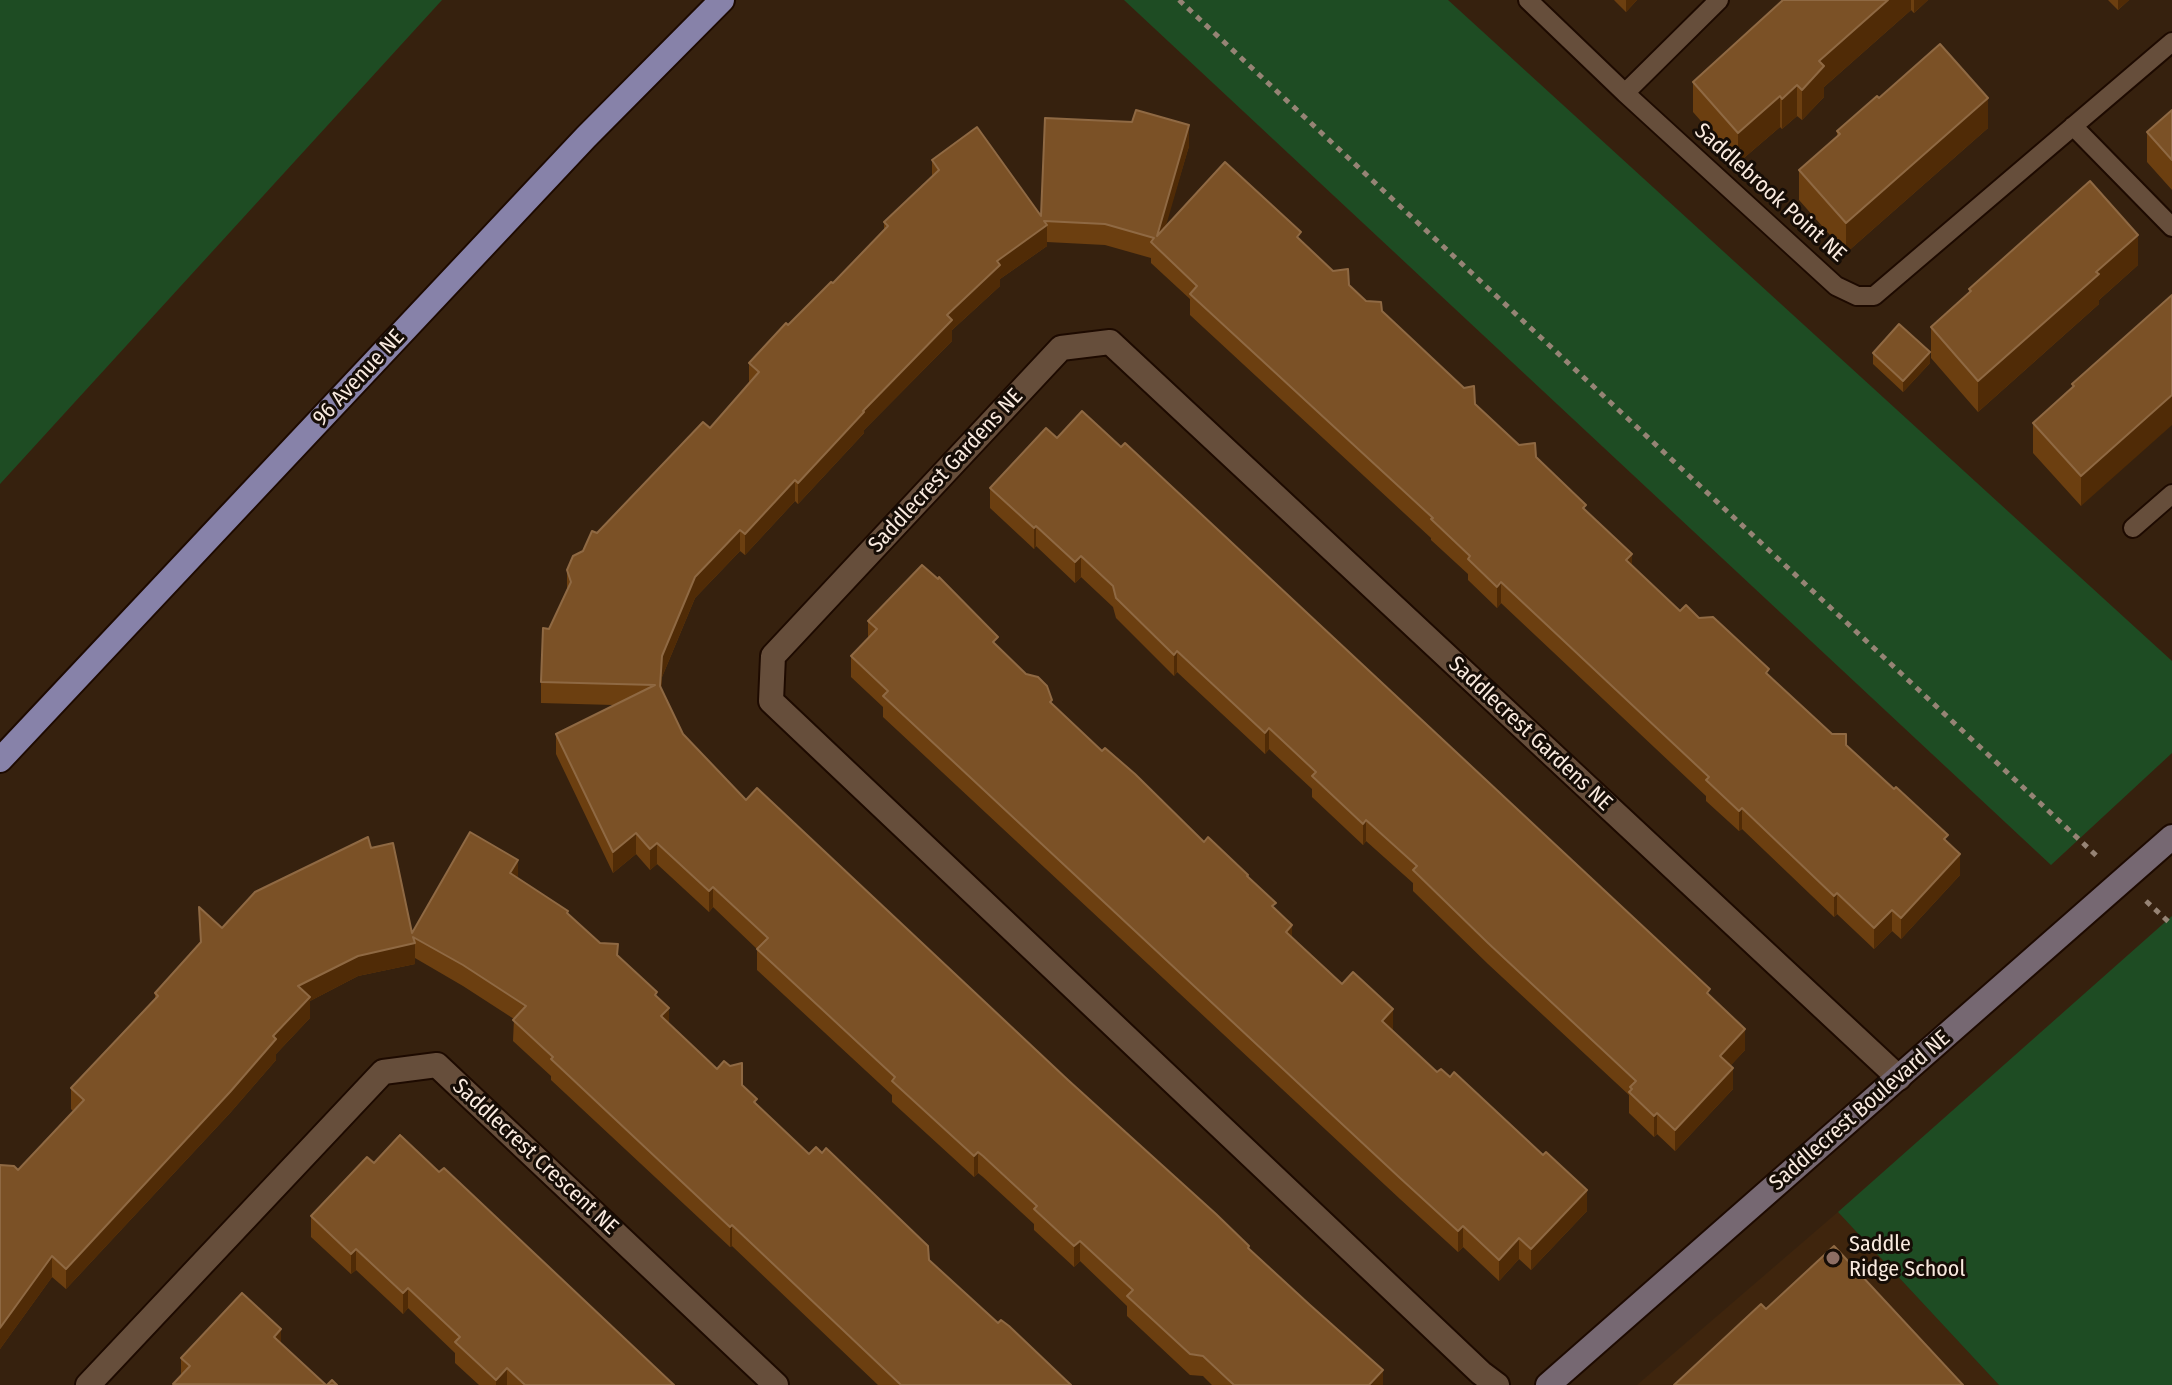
<!DOCTYPE html>
<style>
body{margin:0}
canvas{display:block;background:#36210e}
</style>
<canvas width="2172" height="1385"></canvas>
<script>
const ctx = document.querySelector('canvas').getContext('2d');
ctx.lineJoin = 'round';
function fill(path, color) {
  ctx.fillStyle = color;
  ctx.fill(path, 'evenodd');
}
function shape(rows) {
  const path = new Path2D();
  for (const r of rows) {
    path.moveTo(r[0], r[1]);
    for (let i = 2; i < r.length; i += 2) path.lineTo(r[i], r[i + 1]);
  }
  return path;
}
function stroke(path, color, width, dash) {
  ctx.strokeStyle = color;
  ctx.lineWidth = width;
  ctx.lineCap = dash ? 'butt' : 'round';
  ctx.setLineDash(dash || []);
  ctx.stroke(path);
}
function label(font, color, halo, rows, align = 'center') {
  ctx.font = font + ' "Fira Sans Condensed",sans-serif';
  ctx.lineWidth = 6;
  ctx.setLineDash([]);
  ctx.textBaseline = 'middle';
  ctx.strokeStyle = halo;
  ctx.fillStyle = color;
  for (const [text, x, y, turn = 0] of rows) {
    ctx.save();
    ctx.translate(x, y);
    ctx.rotate((+turn || 0) * Math.PI / 180);
    ctx.textAlign = isNaN(turn) ? turn : align;
    if (halo) ctx.strokeText(text, 0, 0);
    ctx.fillText(text, 0, 0);
    ctx.restore();
  }
}
fill(shape([
 [1838,1212,1999,1385,1637,1385]
]), '#3f250d');
fill(shape([
 [0,0,442,0,0,484],
 [1124,0,1448,0,2172,661,2172,753,2051,865],
 [2172,916,2172,1385,1999,1385,1838,1212]
]), '#1e4c23');
const lane = shape([
 [1528,0,1625,93,1836,286,1857,296,1874,296,2172,42],
 [1625,93,1719,0],
 [2073,126,2172,227],
 [2133,528,2172,494]
]);
const street = shape([
 [88,1385,383,1072,437,1065,776,1385],
 [1497,1385,1481,1373,771,701,773,656,1061,348,1110,342,1899,1078]
]);
const secondary = shape([
 [1548,1385,2172,837]
]);
const primary = shape([
 [0,760,586,137,722,0]
]);
stroke(lane, '#1d0a00', 22);
stroke(street, '#1d0a00', 28);
stroke(secondary, '#1d0a00', 28);
stroke(primary, '#1d0a00', 28);
stroke(shape([
 [1179,0,2100,859],
 [2146,901,2172,925]
]), '#968475', 5, [6, 6]);
stroke(lane, '#664e3b', 18);
stroke(street, '#664e3b', 24);
stroke(secondary, '#766872', 24);
stroke(primary, '#8782a9', 24);
fill(shape([
 [1614,0,1637,0,1626,12],
 [1783,0,1928,0,1914,13,1911,10,1824,87,1824,97,1802,120,1797,116,1782,129,1780,127,1738,163,1693,112,1693,82],
 [2108,0,2129,0,2118,10],
 [1879,98,1988,128,1846,253,1799,200,1799,170,1837,136,1837,131],
 [2172,110,2172,190,2147,162,2147,132],
 [1189,146,1165,226,1301,241,1366,301,1382,311,1475,404,1519,445,1536,457,1586,511,1632,565,1680,611,1699,618,1769,676,1832,734,1846,745,1948,842,1960,875,1901,939,1892,931,1874,949,1837,914,1834,917,1742,829,1739,831,1706,801,1706,796,1501,603,1497,608,1468,580,1468,574,1431,540,1431,538,1190,315,1190,299,1151,263,1151,258,1105,245,1047,242,1047,246,1000,279,1000,286,952,330,952,341,864,430,864,433,798,504,795,501,745,555,740,551,695,598,662,677,661,688,683,734,746,800,1249,1249,1383,1385,1212,1385,1203,1376,1190,1375,1127,1316,1127,1306,1080,1261,1074,1267,1034,1230,1034,1224,983,1177,978,1173,974,1177,892,1102,892,1095,757,970,757,949,713,907,709,912,657,864,650,870,636,854,613,873,556,754,556,734,614,705,541,703,541,682,549,629,567,589,567,570,597,533,710,428,749,383,749,363,833,283,884,230,884,222,932,178,932,160,1041,216],
 [2138,265,2099,300,2099,304,1978,412,1931,358,1931,327,1969,293,1969,289],
 [2172,295,2081,506,2033,453,2033,423,2072,388,2072,384],
 [1873,353,1930,363,1903,392,1873,364],
 [1057,438,1710,996,1745,1050,1730,1066,1733,1089,1675,1151,1657,1134,1654,1137,1629,1113,1629,1095,1488,964,1413,891,1413,883,1366,841,1363,845,1312,797,1312,789,1269,749,1265,754,1177,672,1174,676,1116,618,1113,607,1081,577,1075,583,1036,546,1034,549,990,508,990,488],
 [868,621,998,647,1052,704,1102,751,1204,842,1248,878,1276,910,1292,937,1587,1211,1531,1270,1519,1259,1499,1281,1463,1247,1458,1252,1400,1199,883,717,883,707,851,677,851,656,868,638],
 [371,848,412,933,518,878,568,914,600,943,618,955,657,997,669,1024,717,1069,742,1085,757,1104,809,1154,929,1260,998,1323,1071,1385,878,1385,732,1246,730,1247,551,1080,551,1076,513,1041,514,1019,463,986,415,958,415,964,358,976,310,1001,310,1018,276,1054,276,1060,230,1113,66,1289,52,1277,0,1349,0,1165,18,1170,73,1111,71,1109,71,1088,155,999,155,993,200,944,199,907,222,928],
 [374,1163,439,1172,674,1385,479,1385,455,1363,455,1353,408,1308,403,1314,356,1270,351,1274,311,1237,311,1216],
 [281,1329,181,1375,181,1358]
]), '#6c3f10');
fill(shape([
 [1626,0,1637,0,1626,12],
 [1888,0,1911,0,1911,10,1824,87,1824,97,1802,120,1802,90,1819,61],
 [1914,0,1928,0,1914,13],
 [2118,0,2129,0,2118,10],
 [1797,85,1797,116,1782,129,1782,99],
 [1780,96,1780,127,1738,163,1738,133],
 [1988,98,1988,128,1846,253,1846,223],
 [1189,125,1189,146,1159,250,1157,236],
 [1047,225,1047,246,1000,279,1000,286,952,330,952,341,864,430,864,433,798,504,798,483,947,315,997,261],
 [2138,235,2138,265,2099,300,2099,304,1978,412,1978,381,2096,272],
 [1930,352,1930,363,1903,392,1903,381],
 [2172,395,2172,425,2081,506,2081,476],
 [795,480,795,501,745,555,745,534],
 [1036,526,1036,546,1034,549,1034,528],
 [740,530,740,551,695,598,662,677,660,706,662,656,695,577],
 [1632,554,1632,575,1626,560],
 [1081,556,1081,577,1075,583,1075,562],
 [1501,582,1501,603,1497,608,1497,587],
 [1177,651,1177,672,1174,676,1174,655],
 [1269,728,1269,749,1265,754,1265,733],
 [1742,808,1742,829,1739,831,1739,811],
 [1366,820,1366,841,1363,845,1363,824],
 [636,833,636,854,613,873,613,852],
 [657,843,657,864,650,870,650,849],
 [1960,854,1960,875,1901,939,1901,918],
 [518,860,518,881,510,873],
 [713,887,713,907,709,912,709,891],
 [1837,893,1837,914,1834,917,1834,896],
 [1892,910,1892,931,1874,949,1874,928],
 [1292,925,1292,946,1286,932],
 [415,943,415,964,358,976,310,1001,310,1018,276,1054,276,1060,230,1113,66,1289,66,1269,273,1036,298,986,358,956],
 [669,1008,669,1029,661,1016],
 [1393,1009,1393,1030,1382,1042,1382,1021],
 [1745,1029,1745,1050,1720,1077,1720,1056],
 [1733,1068,1733,1089,1675,1151,1675,1130],
 [1657,1113,1657,1134,1654,1137,1654,1116],
 [978,1152,978,1173,974,1177,974,1156],
 [1587,1190,1587,1211,1531,1270,1531,1249],
 [732,1225,732,1246,730,1247,730,1227],
 [1463,1226,1463,1247,1458,1252,1458,1231],
 [1519,1238,1519,1259,1499,1281,1499,1260],
 [1080,1241,1080,1261,1074,1267,1074,1246],
 [356,1249,356,1270,351,1274,351,1254],
 [52,1256,52,1277,0,1349,0,1328],
 [408,1288,408,1308,403,1314,403,1293],
 [281,1329,281,1350,274,1337],
 [507,1368,507,1385,496,1385,496,1380],
 [1383,1370,1383,1385,1369,1385]
]), '#502b06');
const building = shape([
 [1783,0,1888,0,1819,61,1824,66,1802,90,1797,85,1782,99,1780,96,1738,133,1693,82,1783,0],
 [1940,44,1988,98,1846,223,1799,170,1840,134,1837,131,1877,96,1879,98,1940,44],
 [1136,110,1189,125,1157,236,1225,162,1301,232,1297,237,1333,271,1348,269,1349,285,1366,301,1381,302,1382,311,1464,388,1474,386,1475,404,1519,445,1535,443,1536,457,1586,505,1583,508,1632,554,1626,560,1680,611,1686,605,1699,618,1713,617,1769,669,1766,673,1832,734,1846,734,1846,745,1894,789,1896,787,1948,835,1944,839,1960,854,1901,918,1892,910,1874,928,1837,893,1834,896,1742,808,1739,811,1706,780,1709,777,1501,582,1497,587,1468,559,1470,556,1431,519,1433,518,1190,294,1197,286,1151,242,1154,238,1105,224,1044,221,1047,225,997,261,1000,265,947,315,952,320,863,411,864,412,798,483,795,480,745,534,740,530,695,577,662,656,660,686,683,734,746,800,757,788,1068,1080,1216,1214,1249,1246,1248,1248,1310,1305,1383,1370,1369,1385,1234,1385,1203,1356,1190,1354,1127,1296,1133,1290,1080,1241,1074,1246,1034,1209,1037,1206,983,1156,978,1152,974,1156,892,1081,895,1077,757,949,768,938,713,887,709,891,657,843,650,849,636,833,613,852,556,734,655,685,541,682,543,628,549,629,571,582,567,570,573,556,583,551,592,531,597,533,703,422,710,428,759,372,749,363,786,323,788,325,831,282,833,283,888,226,884,222,939,170,932,160,977,127,1041,216,1045,118,1132,122,1136,110],
 [2172,110,2172,160,2147,132,2172,110],
 [2090,181,2138,235,2096,272,2099,274,1978,381,1931,327,1971,291,1969,289,2090,181],
 [2172,295,2172,395,2081,476,2033,423,2074,386,2072,384,2172,295],
 [1899,324,1930,352,1903,381,1873,353,1899,324],
 [1082,411,1121,447,1125,443,1710,989,1707,993,1745,1029,1720,1056,1733,1068,1675,1130,1657,1113,1654,1116,1629,1092,1632,1089,1630,1087,1636,1081,1488,943,1413,870,1417,866,1366,820,1363,824,1312,776,1316,772,1269,728,1265,733,1177,651,1174,655,1116,598,1113,586,1081,556,1075,562,1036,526,1034,528,990,488,1046,428,1057,438,1082,411],
 [922,565,938,579,939,577,998,637,993,642,1026,674,1038,677,1047,686,1052,700,1050,702,1102,751,1105,748,1135,774,1204,842,1208,837,1248,875,1247,876,1276,903,1272,906,1292,925,1286,932,1342,984,1353,972,1393,1009,1382,1021,1437,1072,1441,1069,1450,1077,1454,1072,1543,1155,1546,1152,1587,1190,1531,1249,1519,1238,1499,1260,1463,1226,1458,1231,1400,1178,883,696,888,691,851,656,877,629,868,621,922,565],
 [470,832,518,860,510,873,568,911,567,913,600,943,618,944,617,955,657,992,655,995,669,1008,661,1016,717,1069,724,1061,730,1066,742,1063,742,1085,757,1099,754,1102,809,1154,816,1147,822,1153,826,1148,928,1246,929,1260,998,1323,1001,1320,1009,1326,1071,1385,901,1385,732,1225,730,1227,551,1059,553,1057,513,1020,526,1006,463,965,413,937,415,943,358,956,298,986,310,997,273,1036,276,1039,230,1092,66,1269,52,1256,0,1328,0,1165,14,1166,18,1170,84,1100,71,1088,158,996,155,993,201,942,199,907,222,928,255,892,368,837,371,848,393,843,412,933,470,832],
 [400,1135,439,1172,444,1168,674,1385,525,1385,507,1368,496,1380,455,1342,460,1337,408,1288,403,1293,356,1249,351,1254,311,1216,367,1157,374,1163,400,1135],
 [1834,1246,1963,1385,1674,1385,1761,1304,1766,1309,1834,1246],
 [242,1293,281,1329,274,1337,326,1385,173,1384,190,1366,181,1358,242,1293],
 [332,1380,337,1385,327,1385,332,1380]
]);
fill(building, '#7b5126');
stroke(building, '#8f6943', 2);
for (const [x, y, r, color] of [
 [1833,1258,8,"#8d6e63"]
]) {
  const dot = new Path2D();
  dot.arc(x, y, r, 0, 2 * Math.PI);
  ctx.fillStyle = color;
  ctx.fill(dot);
  stroke(dot, '#160d06', 3);
}
label('22px', '#f9eadf', '#160d06', [
 ["Saddlebrook Point NE",1770,193,42],
 ["96 Avenue NE",359,378,-47],
 ["Saddlecrest Gardens NE",946,471,-47],
 ["Saddlecrest Gardens NE",1530,734,43],
 ["Saddlecrest Boulevard NE",1860,1111,-41],
 ["Saddlecrest Crescent NE",535,1157,43]
]);
label('22px', '#f9eadf', '#160d06', [
 ["Saddle",1849,1245],
 ["Ridge School",1849,1270]
], 'left');
</script>
